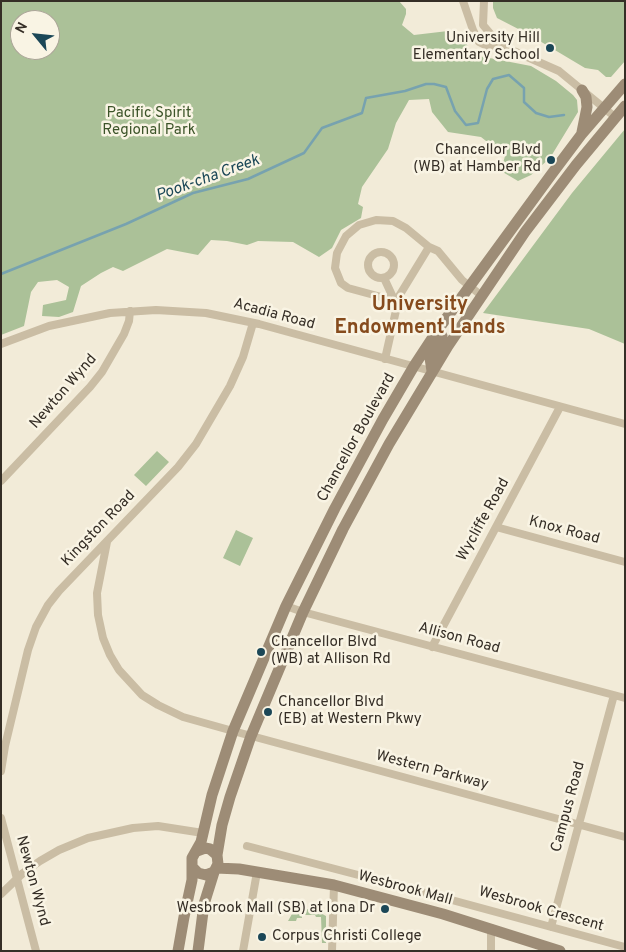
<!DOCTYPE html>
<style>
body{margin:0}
#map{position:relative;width:626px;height:952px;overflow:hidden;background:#f2ebd8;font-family:Overpass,sans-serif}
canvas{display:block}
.frame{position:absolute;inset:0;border:2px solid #352e26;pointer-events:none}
.north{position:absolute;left:10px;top:10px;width:50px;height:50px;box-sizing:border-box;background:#f9f4e4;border:1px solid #aba598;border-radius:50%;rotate:298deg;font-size:14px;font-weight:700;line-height:20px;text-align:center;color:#352e26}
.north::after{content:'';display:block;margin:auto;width:18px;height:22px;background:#1b4757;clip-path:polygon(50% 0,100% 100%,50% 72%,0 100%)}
</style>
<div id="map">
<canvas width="626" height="952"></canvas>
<div class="frame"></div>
<div class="north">N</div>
</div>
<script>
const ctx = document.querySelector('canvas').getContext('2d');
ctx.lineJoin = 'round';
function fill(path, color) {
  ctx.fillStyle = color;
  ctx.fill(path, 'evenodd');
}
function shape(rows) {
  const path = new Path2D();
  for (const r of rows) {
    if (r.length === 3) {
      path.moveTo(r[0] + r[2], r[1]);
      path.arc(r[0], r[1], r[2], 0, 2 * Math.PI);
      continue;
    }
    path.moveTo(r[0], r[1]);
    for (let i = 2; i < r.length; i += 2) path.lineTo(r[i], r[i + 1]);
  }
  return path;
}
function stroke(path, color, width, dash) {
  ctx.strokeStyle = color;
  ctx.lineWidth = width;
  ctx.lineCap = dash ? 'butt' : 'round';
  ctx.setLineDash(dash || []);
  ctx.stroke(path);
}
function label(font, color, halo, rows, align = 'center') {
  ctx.font = font + ' Overpass,sans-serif';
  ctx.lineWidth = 5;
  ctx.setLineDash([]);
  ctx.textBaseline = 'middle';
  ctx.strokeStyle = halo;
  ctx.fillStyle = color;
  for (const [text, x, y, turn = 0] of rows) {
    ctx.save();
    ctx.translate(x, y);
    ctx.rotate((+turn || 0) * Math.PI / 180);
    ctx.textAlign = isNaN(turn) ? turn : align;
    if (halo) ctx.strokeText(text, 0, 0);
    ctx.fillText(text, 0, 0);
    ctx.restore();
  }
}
fill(shape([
 [1,1,399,1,406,9,406,14,402,25,414,35,448,31,446,35,455,34,464,37,469,50,479,56,531,66,556,81,573,95,577,100,578,112,550,158,531,175,518,181,501,171,505,156,481,137,448,132,432,112,429,99,409,100,396,123,388,149,362,187,358,204,363,207,361,218,341,230,332,248,319,257,293,242,258,241,247,245,227,241,211,240,198,255,167,249,123,271,113,267,101,273,81,286,73,312,59,317,42,316,43,305,66,300,69,287,57,280,38,282,31,292,24,326,1,335],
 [20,20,50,20,50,50,20,50],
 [493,1,625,1,625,61,611,77,606,77,598,70,585,68,528,34,497,18,493,8],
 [625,129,625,344,589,329,483,313,572,193],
 [157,451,169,462,146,486,134,475],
 [236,530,253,538,240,566,223,558],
 [305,909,313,909,326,916,326,943,322,943,321,917,316,917,315,915,302,915,302,918,297,918,296,921,288,921,292,914]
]), '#abc198');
stroke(shape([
 [1,274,126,224,193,193,248,179,304,153,322,128,362,113,366,98,405,91,426,84,434,84,446,87,455,111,466,125,478,123,487,89,493,79,509,75,524,88,524,102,536,113,549,117,564,115]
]), '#77a2af', 2.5);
stroke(shape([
 [463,1,473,30,479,42,487,46,500,45],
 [484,1,483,25,500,45,559,71,615,117],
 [381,265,13],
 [384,278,397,306,385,359],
 [396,301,348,288,341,283,335,268,337,253,346,236,359,225,376,220,393,221,406,228,429,247,438,251,462,280,482,296],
 [396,301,429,247],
 [1,344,49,326,110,313,156,310,206,313,259,324,625,424],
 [1,481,90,387,102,372,124,334,129,321,130,311],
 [496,527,625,562],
 [107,542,97,593,98,615,103,638,110,655,119,670,142,695,158,705,183,717,233,731,625,837],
 [286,606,303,612,625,698],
 [432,647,560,407],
 [1,771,5,746,28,650,36,627,48,605,59,591,178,467,196,444,230,386,243,357,253,323],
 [1,818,36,951],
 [247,846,389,883,625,947],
 [1,894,23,873,40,861,59,850,88,838,133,828,158,826,203,833],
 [551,927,614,695],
 [491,928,491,951],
 [243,951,257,872],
 [332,951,334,885]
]), '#cabda4', 8);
stroke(shape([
 [582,132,587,107,586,97,582,90],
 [432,371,430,358,442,336],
 [217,855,222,825,230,797,251,736,303,612,343,529,389,444,448,346,525,232,576,165,625,106],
 [192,867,198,873,206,875,214,872,218,864,217,855,210,849,205,848,197,851],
 [216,868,239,869,334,885,443,914,560,951],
 [178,951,184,917,192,880,192,858,201,842,212,795,233,731,286,606,335,508,383,419,414,366,437,331,551,175,581,135,625,84],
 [198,951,204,904,214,872]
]), '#9d8c76', 11);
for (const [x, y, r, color] of [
 [550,48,5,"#1b4757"],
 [551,160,5,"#1b4757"],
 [261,652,5,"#1b4757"],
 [268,712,5,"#1b4757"],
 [385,909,5,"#1b4757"],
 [262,937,5,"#1b4757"]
]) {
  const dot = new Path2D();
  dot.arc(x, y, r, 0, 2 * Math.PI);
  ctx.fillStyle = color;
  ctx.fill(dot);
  stroke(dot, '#f9f4e4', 2);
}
label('15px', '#352e26', '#f9f4e4', [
 ["University Hill",540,39],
 ["Elementary School",540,56],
 ["Chancellor Blvd",541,151],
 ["(WB) at Hamber Rd",541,168],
 ["Chancellor Blvd",271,643,"left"],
 ["(WB) at Allison Rd",271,660,"left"],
 ["Chancellor Blvd",278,703,"left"],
 ["(EB) at Western Pkwy",278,720,"left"],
 ["Wesbrook Mall (SB) at Iona Dr",375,909],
 ["Corpus Christi College",272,937,"left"]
], 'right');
label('15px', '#3c5429', '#f9f4e4', [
 ["Pacific Spirit",149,114],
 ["Regional Park",149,131]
]);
label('15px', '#352e26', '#f9f4e4', [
 ["Acadia Road",274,315,15],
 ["Newton Wynd",64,392,-49],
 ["Chancellor Boulevard",357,438,-61],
 ["Wycliffe Road",484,520,-61],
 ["Kingston Road",99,529,-46],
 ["Knox Road",564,531,15],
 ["Allison Road",459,639,15],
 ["Western Parkway",432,771,15],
 ["Campus Road",569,807,-75],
 ["Newton Wynd",32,881,75],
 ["Wesbrook Mall",405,889,15],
 ["Wesbrook Crescent",541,910,16]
]);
label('italic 16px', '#1b4757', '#f9f4e4', [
 ["Pook-cha Creek",208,179,-20]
]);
label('bold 20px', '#864b1d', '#f9f4e4', [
 ["University",420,306],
 ["Endowment Lands",420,329]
]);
</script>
